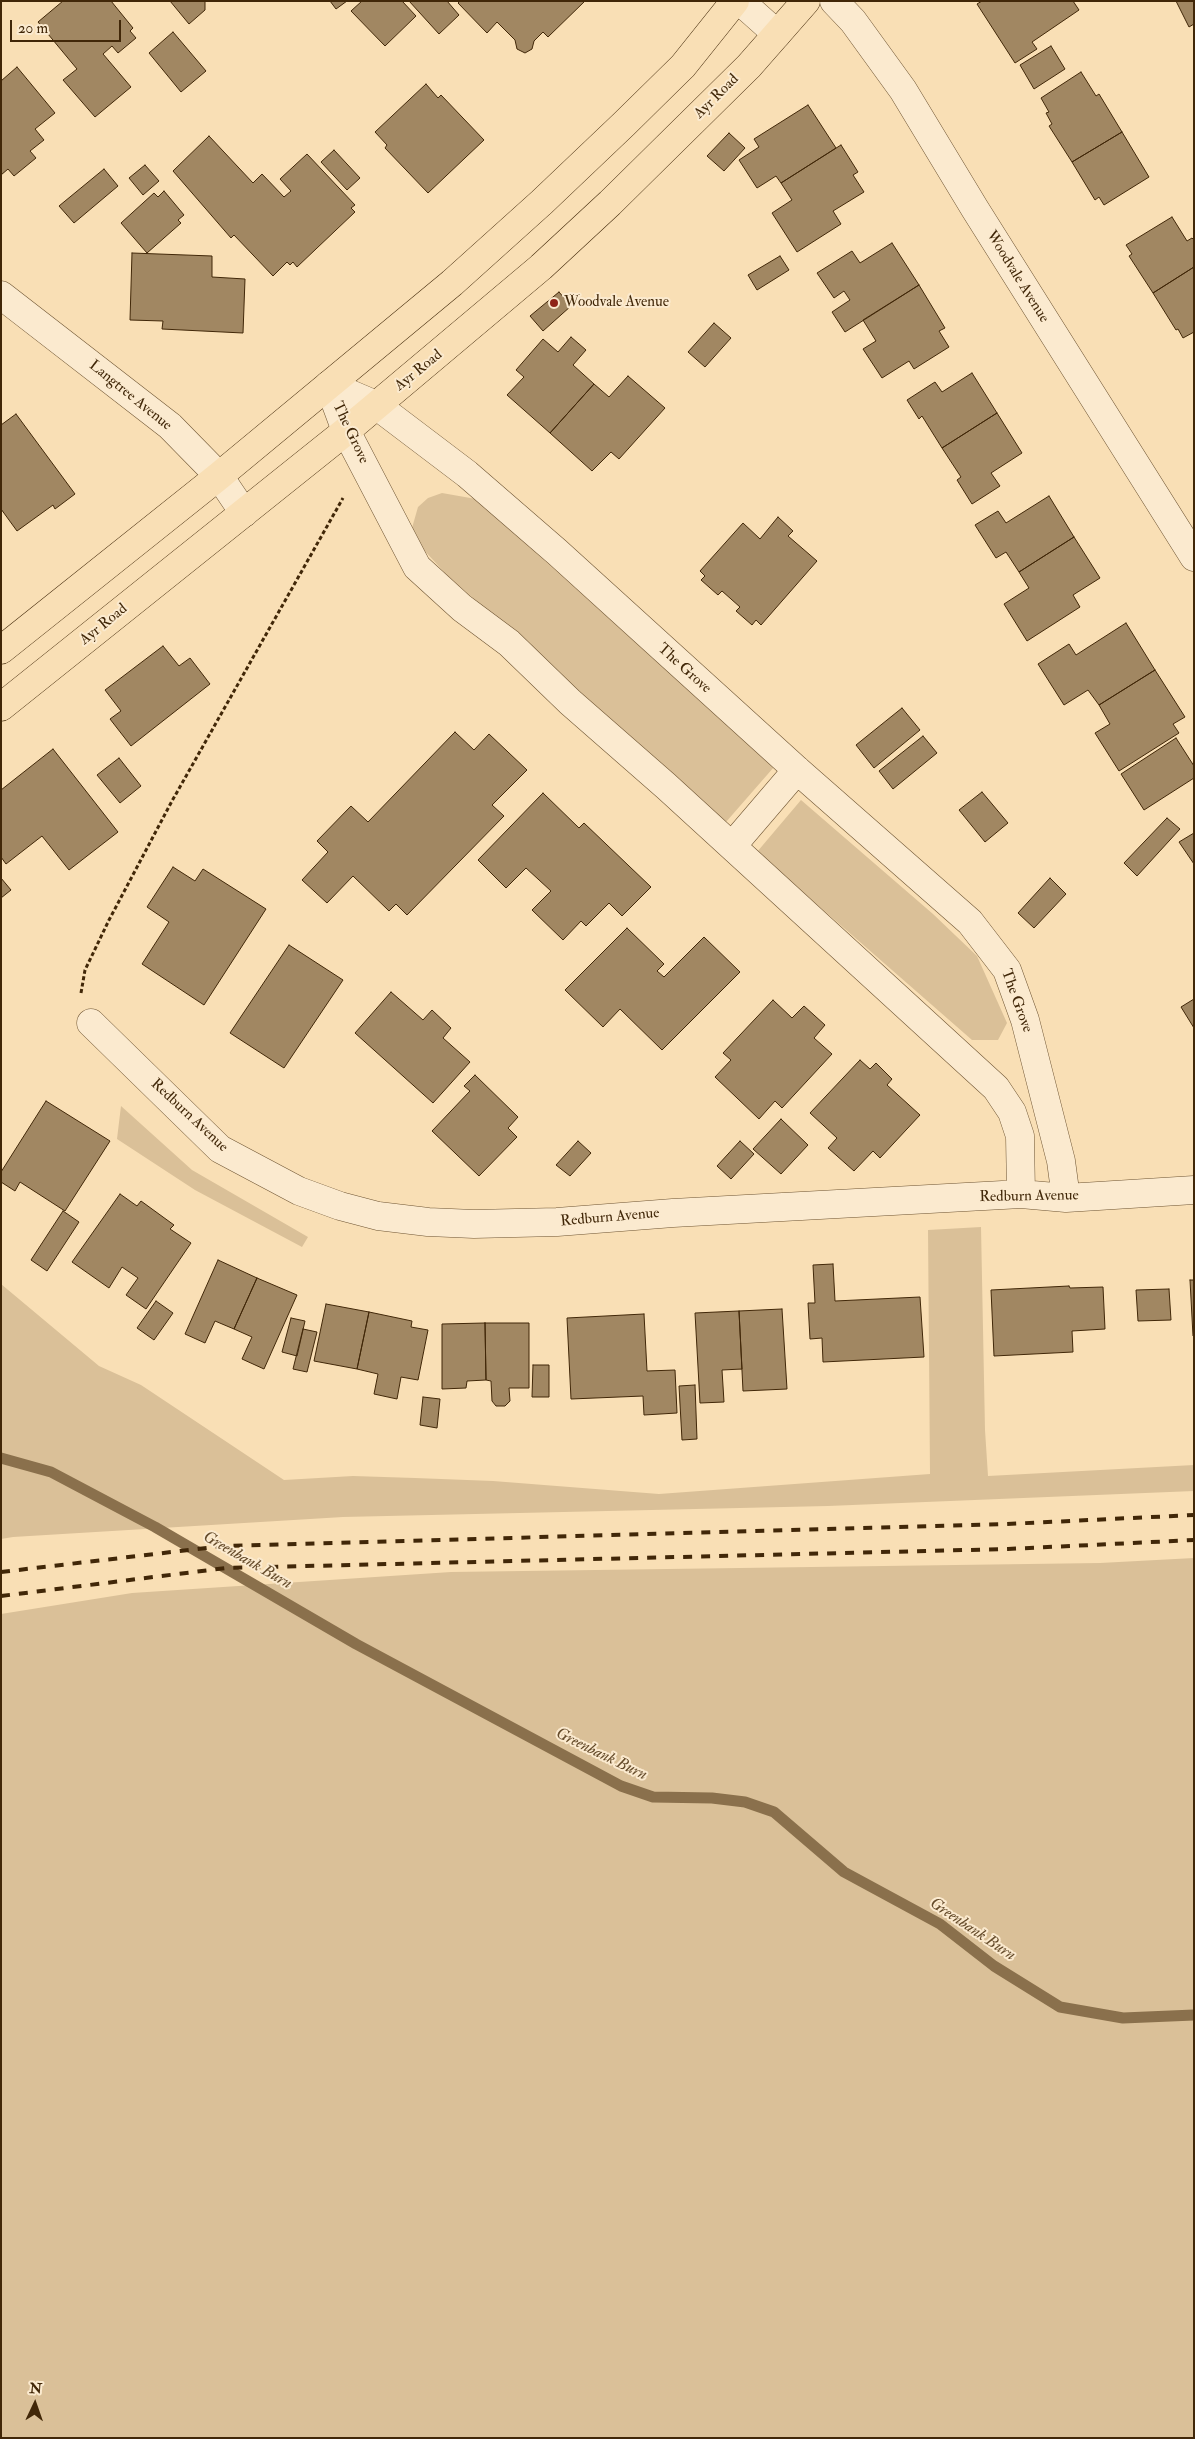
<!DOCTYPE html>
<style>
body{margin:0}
#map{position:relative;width:1195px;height:2439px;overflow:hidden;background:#f9dfb5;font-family:"IM FELL Double Pica",serif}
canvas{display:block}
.frame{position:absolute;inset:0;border:2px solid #412708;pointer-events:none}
.north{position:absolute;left:10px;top:2379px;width:50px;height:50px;-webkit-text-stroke:4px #fbeacf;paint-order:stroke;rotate:3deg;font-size:14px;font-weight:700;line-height:20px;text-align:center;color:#412708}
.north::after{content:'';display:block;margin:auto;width:18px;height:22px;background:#412708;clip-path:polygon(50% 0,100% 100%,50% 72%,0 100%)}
.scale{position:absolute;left:10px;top:20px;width:111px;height:22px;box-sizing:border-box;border:2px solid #412708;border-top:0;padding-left:6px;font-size:15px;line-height:18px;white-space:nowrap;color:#412708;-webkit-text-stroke:4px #fbeacf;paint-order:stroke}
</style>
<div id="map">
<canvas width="1195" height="2439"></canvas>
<div class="frame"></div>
<div class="north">N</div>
<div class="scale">20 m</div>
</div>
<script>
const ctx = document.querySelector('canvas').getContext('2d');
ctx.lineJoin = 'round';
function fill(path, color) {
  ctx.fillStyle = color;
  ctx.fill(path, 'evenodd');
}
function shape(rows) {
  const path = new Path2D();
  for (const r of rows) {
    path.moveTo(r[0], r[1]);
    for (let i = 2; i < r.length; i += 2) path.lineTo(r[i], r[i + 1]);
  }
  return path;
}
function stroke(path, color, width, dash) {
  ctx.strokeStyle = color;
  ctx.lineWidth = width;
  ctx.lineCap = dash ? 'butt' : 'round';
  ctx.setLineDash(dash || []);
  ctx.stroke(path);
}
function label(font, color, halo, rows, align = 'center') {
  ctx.font = font + ' "IM FELL Double Pica",serif';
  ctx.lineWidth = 4;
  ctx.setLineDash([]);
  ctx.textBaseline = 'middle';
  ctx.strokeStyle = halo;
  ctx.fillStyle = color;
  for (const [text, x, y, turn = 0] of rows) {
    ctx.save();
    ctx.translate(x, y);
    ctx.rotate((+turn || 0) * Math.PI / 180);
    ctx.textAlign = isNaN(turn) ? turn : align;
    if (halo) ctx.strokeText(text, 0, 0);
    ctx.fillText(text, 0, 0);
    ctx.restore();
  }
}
fill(shape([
 [442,493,476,499,774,767,726,822,446,574,410,535,418,507,428,498],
 [801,800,933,914,977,956,1007,1023,998,1040,972,1040,757,852],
 [121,1106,192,1170,308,1237,302,1247,195,1190,117,1139],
 [981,1227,985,1430,988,1476,1194,1465,1194,1491,828,1506,343,1517,13,1537,1,1539,1,1284,99,1366,141,1385,284,1480,353,1476,415,1478,493,1481,659,1494,930,1474,928,1230],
 [1194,1558,1194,2438,1,2438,1,1614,132,1593,451,1572,1100,1563]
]), '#dac098');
stroke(shape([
 [1,1458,51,1472,155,1527,356,1644,621,1786,653,1797,712,1798,745,1802,774,1812,844,1872,940,1924,994,1966,1060,2007,1123,2018,1194,2015]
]), '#8a704c', 11);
const building = shape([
 [63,1,111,1,133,28,130,31,136,38,118,53,112,46,103,54,131,87,95,117,63,80,77,69,38,22,63,1],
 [170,1,205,1,205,10,189,24,170,1],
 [330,1,347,1,336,9,330,1],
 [362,1,402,1,416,16,385,46,351,11,362,1],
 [409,1,447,1,459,15,439,34,409,1],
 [460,1,585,1,548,37,543,32,534,41,532,49,525,53,517,49,515,40,497,22,487,33,458,3,460,1],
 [982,1,1073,1,1079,10,1032,42,1037,49,1015,63,977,4,982,1],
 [1176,1,1194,1,1194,24,1189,27,1176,1],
 [173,32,206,71,181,92,149,53,173,32],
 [1051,46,1065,69,1034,89,1020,65,1051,46],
 [17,67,55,113,35,129,44,140,30,151,36,158,14,176,8,169,1,175,1,81,17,67],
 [1081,72,1096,96,1099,94,1122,132,1072,162,1049,126,1052,124,1046,113,1049,112,1041,98,1081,72],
 [426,84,438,98,441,95,484,140,428,193,385,148,387,145,375,132,426,84],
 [808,105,836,148,781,183,776,176,757,188,739,160,759,147,754,139,808,105],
 [1122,132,1149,177,1104,205,1099,197,1095,200,1072,162,1122,132],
 [729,133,745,148,724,171,707,156,729,133],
 [209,136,253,183,262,174,284,197,291,191,280,179,307,154,355,205,351,208,355,212,297,267,293,262,290,265,287,262,273,276,234,235,231,238,173,171,209,136],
 [841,145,858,172,853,175,864,192,833,211,841,224,797,252,772,213,792,200,781,183,841,145],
 [334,150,360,178,347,190,321,162,334,150],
 [145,165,159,181,143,195,129,178,145,165],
 [104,169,118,186,74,223,59,206,104,169],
 [164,191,184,215,178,220,181,223,147,253,121,223,154,193,158,197,164,191],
 [1172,217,1187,241,1192,238,1194,240,1194,267,1153,293,1129,256,1132,254,1126,245,1172,217],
 [892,243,919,285,845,332,832,312,850,300,844,291,834,298,817,273,852,251,860,263,892,243],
 [132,253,212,256,212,277,245,279,243,333,162,329,163,321,130,320,132,253],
 [780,256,789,270,757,290,748,275,780,256],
 [1194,267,1194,332,1183,338,1178,329,1176,330,1153,293,1194,267],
 [919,285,945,328,939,331,949,347,914,369,909,361,882,378,863,349,876,341,863,320,919,285],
 [559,292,571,306,543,331,530,316,559,292],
 [714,323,731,338,705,367,688,352,714,323],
 [571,337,586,350,573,365,594,384,550,433,507,395,524,377,516,370,543,339,558,352,571,337],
 [972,373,997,413,942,448,922,416,919,419,907,400,935,382,942,392,972,373],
 [628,376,665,408,619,459,611,452,592,471,550,433,594,384,609,397,628,376],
 [997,413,1022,453,991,473,1000,486,972,504,957,480,961,477,942,448,997,413],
 [16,414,75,494,55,509,53,505,17,531,1,509,1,425,16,414],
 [1049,496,1074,537,1019,572,1006,552,996,558,975,525,998,511,1006,523,1049,496],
 [778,517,793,531,788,536,817,561,761,625,756,620,752,625,736,611,740,607,722,591,718,595,701,580,705,576,700,571,743,523,760,539,778,517],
 [1074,537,1100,578,1073,595,1080,607,1027,641,1004,604,1029,588,1019,572,1074,537],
 [1126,623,1155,670,1099,705,1088,690,1064,705,1038,664,1069,644,1076,655,1126,623],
 [163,646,179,666,190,658,210,684,131,746,110,719,121,711,105,690,163,646],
 [1155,670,1185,717,1173,724,1179,733,1119,771,1095,733,1110,724,1099,705,1155,670],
 [902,708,920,730,874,768,856,745,902,708],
 [455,732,474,750,489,734,527,770,492,805,504,816,407,915,396,904,389,911,353,876,327,903,302,880,328,852,317,841,351,806,368,822,455,732],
 [923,736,937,753,893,789,879,771,923,736],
 [1176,738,1194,766,1194,778,1144,810,1121,774,1176,738],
 [53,749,118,832,69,870,42,836,6,864,1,857,1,790,53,749],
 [119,758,141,786,120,803,97,775,119,758],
 [982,792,1008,823,985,842,959,810,982,792],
 [543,793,579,828,584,823,651,887,622,916,609,903,586,926,581,921,563,940,532,910,551,891,526,868,506,888,478,860,543,793],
 [1167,818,1180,829,1137,876,1124,863,1167,818],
 [1194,833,1194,864,1179,842,1194,833],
 [173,867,195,881,203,869,266,909,204,1005,142,964,169,922,147,907,173,867],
 [1,878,11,890,1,898,1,878],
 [1050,878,1066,894,1034,928,1018,913,1050,878],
 [627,928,664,964,657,971,664,977,704,937,740,972,662,1050,620,1009,603,1027,565,990,627,928],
 [289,945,343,980,284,1068,230,1033,289,945],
 [391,992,423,1020,432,1010,451,1028,443,1038,470,1062,433,1103,355,1033,391,992],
 [1194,999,1194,1028,1181,1007,1194,999],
 [773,1000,792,1018,804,1006,825,1025,814,1038,832,1054,782,1108,775,1101,759,1119,715,1077,731,1060,723,1053,773,1000],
 [860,1060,870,1069,876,1063,892,1079,887,1085,920,1115,880,1158,873,1151,854,1171,828,1148,837,1138,810,1113,860,1060],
 [475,1075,518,1117,508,1128,517,1137,479,1176,432,1131,470,1091,464,1086,475,1075],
 [46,1101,110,1141,65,1211,20,1182,15,1191,1,1182,1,1172,46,1101],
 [781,1119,808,1145,781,1174,753,1149,781,1119],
 [578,1141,591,1153,570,1176,556,1165,578,1141],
 [740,1141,754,1154,731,1179,717,1166,740,1141],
 [120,1194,137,1206,141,1201,174,1225,170,1229,191,1243,146,1309,126,1295,138,1278,122,1267,109,1288,72,1262,120,1194],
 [63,1211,79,1222,47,1271,31,1260,63,1211],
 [218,1260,257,1278,234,1329,215,1321,205,1343,185,1334,218,1260],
 [833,1264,835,1301,920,1297,924,1357,823,1362,822,1338,810,1339,808,1303,815,1303,813,1265,833,1264],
 [257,1278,297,1295,264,1369,242,1359,252,1337,234,1329,257,1278],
 [1190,1280,1194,1280,1194,1336,1193,1336,1190,1280],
 [1069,1286,1070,1288,1103,1287,1105,1329,1072,1331,1073,1352,994,1356,991,1290,1069,1286],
 [1169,1289,1171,1320,1138,1321,1136,1290,1169,1289],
 [156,1301,173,1313,154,1340,137,1328,156,1301],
 [326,1304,369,1312,357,1369,314,1361,326,1304],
 [782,1309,787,1389,743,1391,739,1311,782,1309],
 [739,1311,742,1369,722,1370,724,1402,700,1403,695,1313,739,1311],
 [369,1312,412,1321,411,1327,428,1330,418,1380,401,1377,397,1399,374,1394,378,1374,357,1369,369,1312],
 [644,1314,647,1371,675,1370,677,1413,644,1415,643,1396,571,1399,567,1318,644,1314],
 [291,1318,305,1321,297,1356,282,1352,291,1318],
 [485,1323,529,1323,529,1388,509,1388,510,1401,505,1406,496,1406,492,1401,491,1381,486,1380,485,1323],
 [485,1323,486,1380,467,1381,466,1388,442,1389,442,1324,485,1323],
 [303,1329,317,1332,307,1372,293,1369,303,1329],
 [533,1365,549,1365,549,1397,532,1397,533,1365],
 [695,1385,697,1439,682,1440,679,1386,695,1385],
 [423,1397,440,1399,437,1428,420,1425,423,1397]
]);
fill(building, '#a18762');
stroke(building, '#412708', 1);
const minor = shape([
 [740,1,777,34],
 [834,1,853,21,903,90,975,209,1194,557],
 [1,295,170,426,219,476,244,513],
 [329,385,376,405,467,474,557,552,797,770,970,922,1007,970,1025,1020,1061,1161,1066,1198],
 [329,385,346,431,417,567,462,608,509,643,570,702,666,786,996,1088,1012,1112,1020,1136,1021,1194],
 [732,846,797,770],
 [91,1023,220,1149,299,1191,340,1206,378,1216,428,1222,474,1224,557,1222,673,1213,1021,1194,1066,1198,1194,1190]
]);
const major = shape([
 [1,650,219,476,452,283,542,202,624,124,683,66,735,1],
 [1,707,346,431,541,267,610,203,749,66,806,1]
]);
stroke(minor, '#6f5533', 29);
stroke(major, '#412708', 29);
stroke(shape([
 [81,993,85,970,109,920,172,801,343,498]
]), '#412708', 3, [4, 2.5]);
stroke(minor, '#fbeacf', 28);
stroke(major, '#f9dfb5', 28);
stroke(shape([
 [1,1572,223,1546,1007,1524,1194,1515],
 [1,1596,226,1568,1008,1549,1194,1540]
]), '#412708', 4, [9, 9]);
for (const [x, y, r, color] of [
 [554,303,5,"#8f2418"]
]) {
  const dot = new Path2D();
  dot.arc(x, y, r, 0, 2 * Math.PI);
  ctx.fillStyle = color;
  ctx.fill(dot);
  stroke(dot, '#fbeacf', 2);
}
label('15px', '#412708', '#fbeacf', [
 ["Ayr Road",717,97,-45],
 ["Woodvale Avenue",1017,277,58],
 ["Ayr Road",419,371,-39],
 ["Langtree Avenue",130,396,39],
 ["The Grove",350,433,65],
 ["Ayr Road",104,625,-39],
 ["The Grove",684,669,42],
 ["The Grove",1016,1001,70],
 ["Redburn Avenue",189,1116,43],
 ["Redburn Avenue",1029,1197,-1],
 ["Redburn Avenue",610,1218,-5]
]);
label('15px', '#412708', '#fbeacf', [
 ["Woodvale Avenue",564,303]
], 'left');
label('italic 16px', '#654b2a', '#fbeacf', [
 ["Greenbank Burn",247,1561,30],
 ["Greenbank Burn",601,1755,26],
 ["Greenbank Burn",972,1930,34]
]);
</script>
